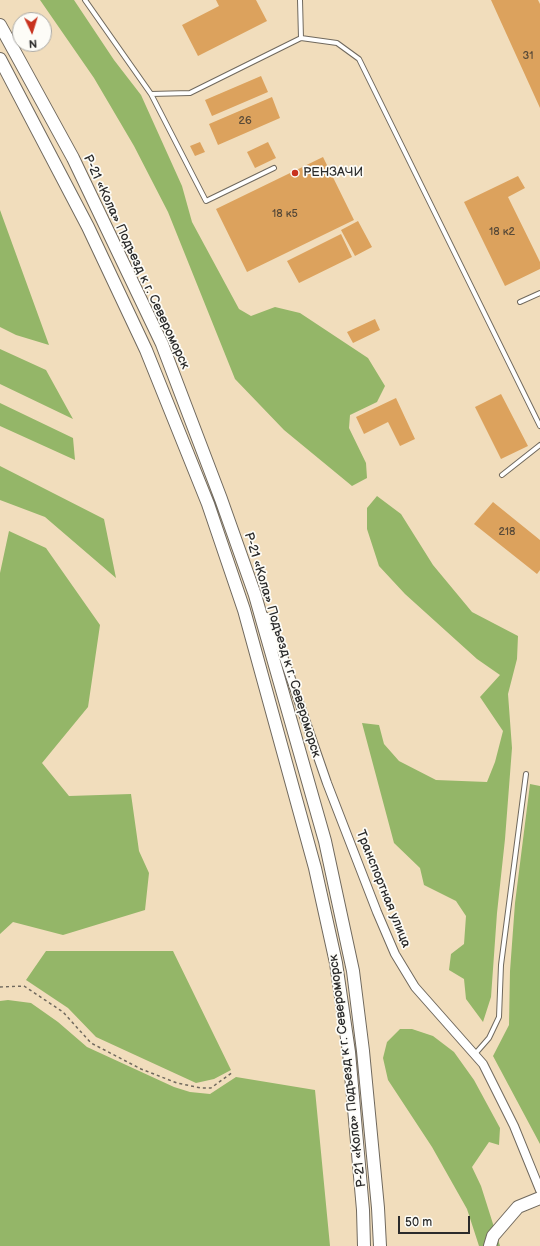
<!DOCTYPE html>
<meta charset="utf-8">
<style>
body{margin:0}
#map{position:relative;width:540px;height:1246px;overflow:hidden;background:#f1ddbc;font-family:"Balsamiq Sans",sans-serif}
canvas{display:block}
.north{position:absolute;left:12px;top:12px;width:40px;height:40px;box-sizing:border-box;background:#fdfcf7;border:1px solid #a9a8a5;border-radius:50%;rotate:176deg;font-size:11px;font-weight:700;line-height:16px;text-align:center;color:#2b2b2b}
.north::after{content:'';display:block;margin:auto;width:14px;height:18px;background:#c8321e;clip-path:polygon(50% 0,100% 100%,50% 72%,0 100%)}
.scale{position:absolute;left:398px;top:1216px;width:72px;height:18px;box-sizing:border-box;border:2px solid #2b2b2b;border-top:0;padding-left:5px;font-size:12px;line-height:14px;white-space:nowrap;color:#2b2b2b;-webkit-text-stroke:3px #fdfcf7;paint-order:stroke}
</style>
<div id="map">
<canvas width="540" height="1246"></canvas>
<div class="north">N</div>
<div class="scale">50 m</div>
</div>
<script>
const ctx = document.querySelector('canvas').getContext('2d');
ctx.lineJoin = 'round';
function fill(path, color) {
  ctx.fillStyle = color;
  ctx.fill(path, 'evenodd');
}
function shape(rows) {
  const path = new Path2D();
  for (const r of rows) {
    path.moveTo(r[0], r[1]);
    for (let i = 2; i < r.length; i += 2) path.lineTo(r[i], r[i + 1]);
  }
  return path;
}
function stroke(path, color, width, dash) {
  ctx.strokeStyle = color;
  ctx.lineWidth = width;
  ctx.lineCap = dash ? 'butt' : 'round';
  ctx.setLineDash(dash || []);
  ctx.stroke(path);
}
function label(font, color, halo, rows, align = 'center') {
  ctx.font = font + ' "Balsamiq Sans",sans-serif';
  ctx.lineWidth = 3.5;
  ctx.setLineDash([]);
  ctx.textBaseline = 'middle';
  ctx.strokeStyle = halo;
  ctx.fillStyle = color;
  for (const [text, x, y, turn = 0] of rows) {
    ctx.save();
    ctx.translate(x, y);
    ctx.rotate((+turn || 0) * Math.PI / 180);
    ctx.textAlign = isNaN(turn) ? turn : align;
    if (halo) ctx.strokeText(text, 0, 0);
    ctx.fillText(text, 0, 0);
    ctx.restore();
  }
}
fill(shape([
 [40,0,74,0,114,60,141,95,182,186,192,222,239,309,251,316,275,307,300,313,368,358,385,386,377,402,350,415,349,428,366,463,367,478,352,486,284,430,235,379,168,212,134,146,94,78],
 [0,210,49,345,16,335,0,327],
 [0,349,46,370,73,419,0,384],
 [0,403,73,438,75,460,0,426],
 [0,466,104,519,116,578,45,517,0,500],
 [377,496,401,514,433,565,472,612,518,636,517,659,508,694,512,748,505,839,497,913,491,997,483,1022,466,999,464,979,449,970,451,954,464,944,466,916,456,901,424,885,420,868,394,843,362,723,379,725,384,744,399,761,436,780,487,782,495,762,503,731,480,697,500,675,477,659,405,594,379,566,367,529,367,508],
 [9,531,46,548,100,625,88,707,42,763,69,796,131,794,139,851,149,873,145,910,63,935,13,922,0,934,0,573],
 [530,784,540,786,540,1144,493,1056,509,1025,510,971,515,903],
 [46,951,173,951,231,1070,214,1079,196,1083,96,1037,68,1008,26,980],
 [8,1000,31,1003,58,1022,87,1047,174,1087,190,1092,210,1094,236,1077,315,1090,330,1246,0,1246,0,1001],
 [400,1029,412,1029,433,1036,454,1052,474,1080,500,1128,499,1145,489,1142,472,1167,481,1186,500,1246,479,1246,467,1209,432,1147,388,1080,383,1058,387,1042]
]), '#94b668');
fill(shape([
 [216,0,256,0,267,21,198,56,182,25,219,6],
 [491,0,538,0,540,4,540,108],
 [261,76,268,92,212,116,205,100],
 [272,97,280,118,218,145,209,124],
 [200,142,205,152,195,156,190,146],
 [268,142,276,158,255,168,247,152],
 [323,157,354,220,247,272,216,209],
 [518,176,525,188,508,197,540,262,540,269,505,286,464,202],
 [358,221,372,247,355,256,341,230],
 [341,234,352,257,299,283,287,261],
 [375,319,380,330,353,343,347,332],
 [501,394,528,446,501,459,475,407],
 [396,398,415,439,400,446,388,422,364,434,356,417],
 [493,502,540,540,540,570,537,574,474,524]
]), '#dca25d');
const lane = shape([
 [85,0,151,94,190,93,301,38,337,43,359,59,540,426],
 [300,0,301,38],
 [151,94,206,201,274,168],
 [520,302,540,293],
 [502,475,540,445],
 [475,1054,489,1038,499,1017,501,965,526,774]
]);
const street = shape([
 [266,617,281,650,327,783,377,912,395,954,415,987,483,1064,514,1126,540,1190]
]);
const primary = shape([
 [0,25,73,158,162,344,221,499,255,595,325,841,353,971,363,1051,378,1208,380,1246],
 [0,59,88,227,146,350,208,504,244,610,315,868,336,963,349,1052,363,1210,364,1246],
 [490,1246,493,1236,518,1207,540,1198]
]);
stroke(lane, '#70695e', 6);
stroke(street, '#70695e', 10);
stroke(primary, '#70695e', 14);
stroke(shape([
 [0,987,24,986,63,1012,91,1043,141,1069,177,1083,201,1088,211,1088,233,1072]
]), '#70695e', 1.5, [3, 3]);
stroke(lane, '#fff', 4);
stroke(street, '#fff', 8);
stroke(primary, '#fff', 12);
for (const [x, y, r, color] of [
 [295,173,4,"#c8321e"]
]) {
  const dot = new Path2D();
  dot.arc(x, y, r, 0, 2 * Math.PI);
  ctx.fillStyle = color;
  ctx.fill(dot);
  stroke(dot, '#fdfcf7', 1.5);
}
label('11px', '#574938', null, [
 ["31",528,56],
 ["26",245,121],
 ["18 к5",285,214],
 ["18 к2",502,232],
 ["218",507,532]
]);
label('13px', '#2b2b2b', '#fdfcf7', [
 ["РЕНЗАЧИ",303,173]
], 'left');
label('13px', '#2b2b2b', '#fdfcf7', [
 ["Р-21 «Кола» Подъезд к г. Североморск",136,262,65],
 ["Р-21 «Кола» Подъезд к г. Североморск",282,645,73],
 ["Транспортная улица",383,889,68],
 ["Р-21 «Кола» Подъезд к г. Североморск",348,1071,-97]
]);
</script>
